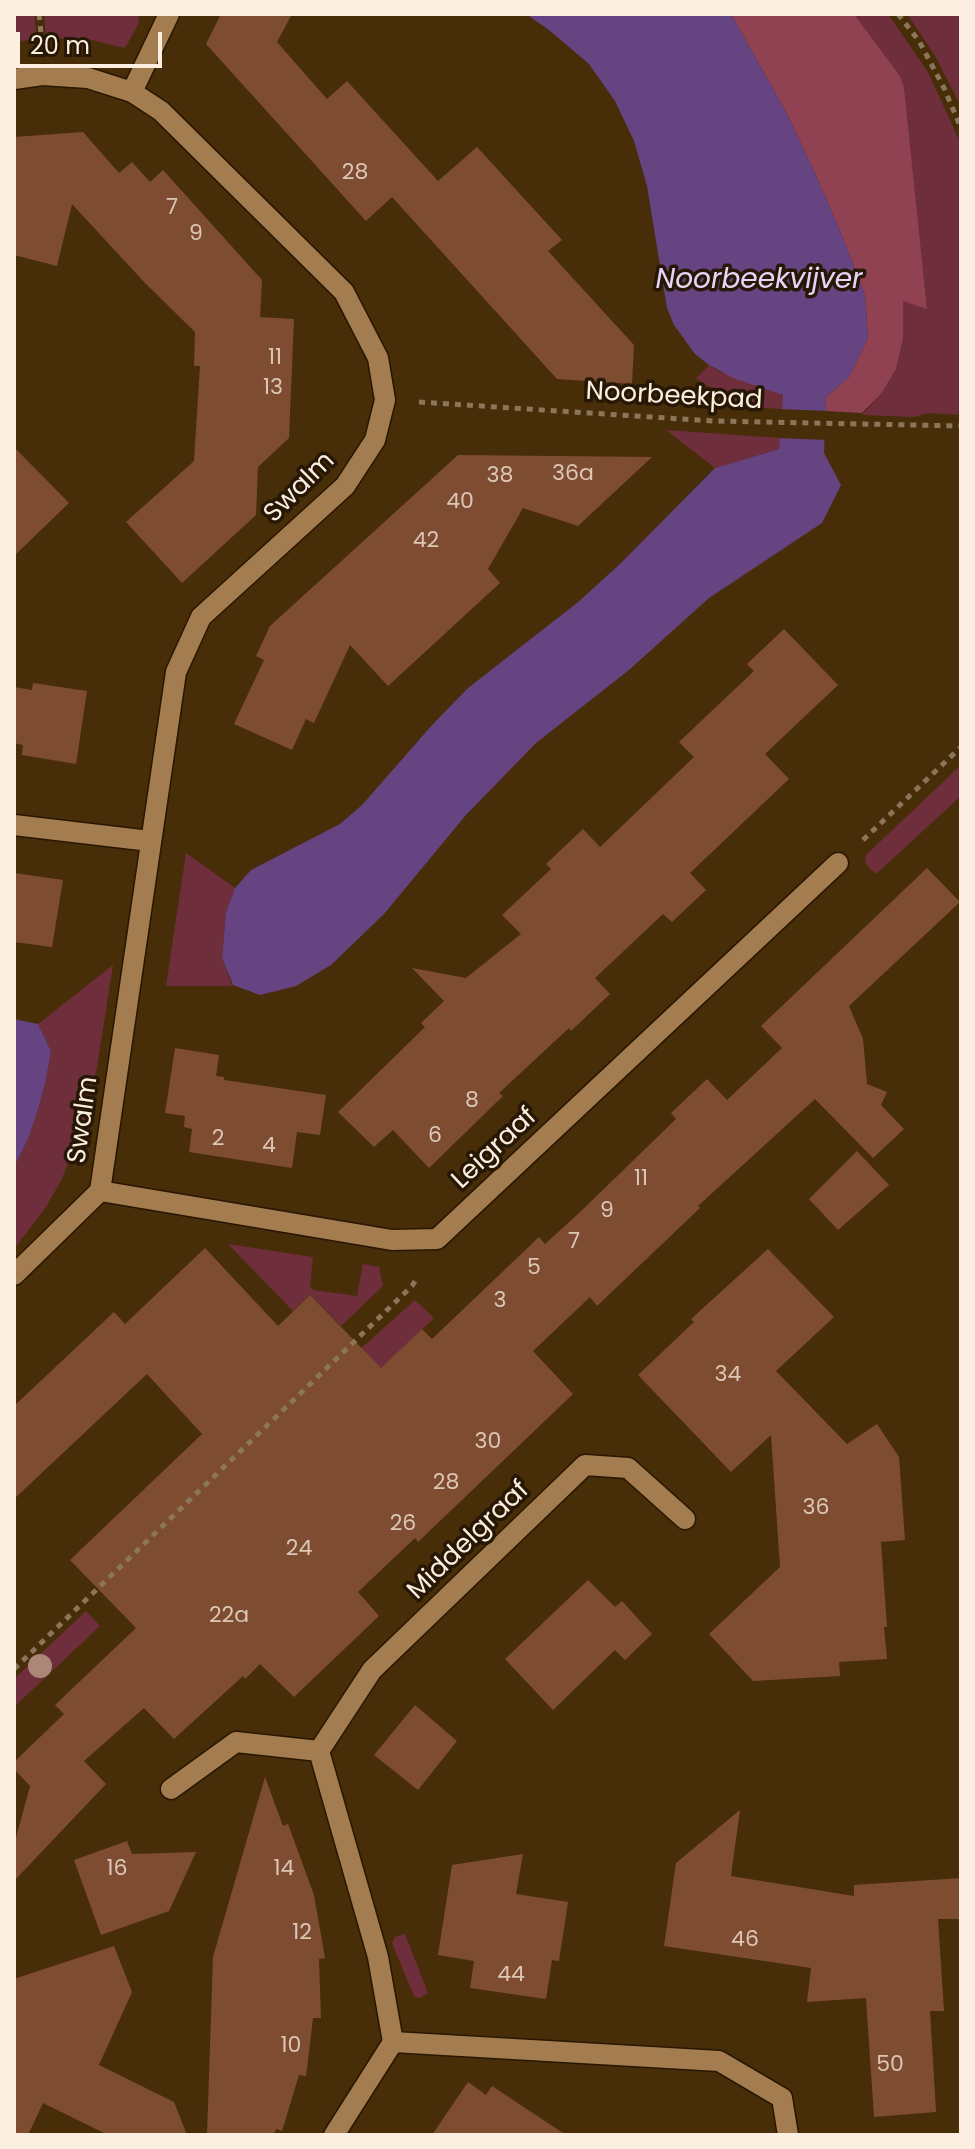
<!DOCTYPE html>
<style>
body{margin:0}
#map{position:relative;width:975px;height:2149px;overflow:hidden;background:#482d09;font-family:Poppins,sans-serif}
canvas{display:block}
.frame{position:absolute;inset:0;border:16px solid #fcefe1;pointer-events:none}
.scale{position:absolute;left:16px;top:32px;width:146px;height:36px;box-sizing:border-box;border:4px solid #fcefe1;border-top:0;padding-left:10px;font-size:24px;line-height:28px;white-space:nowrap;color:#fcefe1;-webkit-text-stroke:6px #271805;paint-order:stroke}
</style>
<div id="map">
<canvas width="975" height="2149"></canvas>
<div class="frame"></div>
<div class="scale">20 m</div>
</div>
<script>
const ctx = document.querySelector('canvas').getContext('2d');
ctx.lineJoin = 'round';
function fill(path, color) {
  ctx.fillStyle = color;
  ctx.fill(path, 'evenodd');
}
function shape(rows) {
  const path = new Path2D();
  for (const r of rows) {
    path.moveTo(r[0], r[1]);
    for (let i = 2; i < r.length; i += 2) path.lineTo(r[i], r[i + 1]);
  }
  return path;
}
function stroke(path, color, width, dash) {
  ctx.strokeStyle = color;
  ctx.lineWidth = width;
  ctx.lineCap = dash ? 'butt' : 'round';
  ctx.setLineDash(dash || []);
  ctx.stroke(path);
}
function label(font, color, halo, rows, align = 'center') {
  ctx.font = font + ' Poppins,sans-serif';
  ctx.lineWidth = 7;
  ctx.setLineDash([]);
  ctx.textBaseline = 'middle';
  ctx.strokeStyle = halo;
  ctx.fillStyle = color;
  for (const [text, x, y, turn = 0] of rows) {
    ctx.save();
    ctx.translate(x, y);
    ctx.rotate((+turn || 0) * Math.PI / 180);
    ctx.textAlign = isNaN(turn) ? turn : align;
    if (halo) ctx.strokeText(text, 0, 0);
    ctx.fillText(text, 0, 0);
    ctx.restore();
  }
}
fill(shape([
 [14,14,34,14,37,39,14,42],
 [44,14,138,14,139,23,125,48,87,39,46,38],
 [854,14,888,14,928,72,961,144,961,402,958,415,929,413,914,417,862,415,881,394,896,369,903,339,903,300,927,308,900,76],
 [907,14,961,14,961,107,936,57],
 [709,365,720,372,783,395,782,409,747,407,715,391,696,378],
 [666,430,780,438,779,449,715,468],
 [961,765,961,796,876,874,865,863,866,855],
 [186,853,235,888,226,912,222,958,232,986,166,986],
 [113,965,97,1067,83,1125,61,1181,46,1207,14,1249,14,1167,29,1137,38,1109,46,1080,51,1051,38,1024],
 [228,1244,313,1257,310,1286,313,1290,357,1296,363,1264,379,1267,383,1286,341,1326,310,1295,293,1311],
 [415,1300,434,1318,379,1371,357,1352],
 [86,1611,100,1626,14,1707,14,1679],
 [405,1934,428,1993,420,1998,414,1996,392,1943,395,1937]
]), '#6f2e3c');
fill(shape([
 [731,14,854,14,900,76,904,88,927,309,903,301,903,339,896,369,881,394,862,413,825,411,826,397,849,377,868,338,865,295,841,233,814,171,786,112]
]), '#904252');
fill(shape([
 [526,14,731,14,786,112,814,171,841,233,865,295,868,338,849,377,826,397,824,453,841,485,822,523,709,598,629,670,536,743,466,815,384,914,331,965,296,986,260,995,233,985,222,958,226,912,235,888,251,870,340,824,362,805,433,724,468,688,577,603,620,564,715,468,779,449,783,395,733,378,709,365,695,354,674,325,667,308,647,186,634,141,615,101,589,64,549,30],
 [14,1019,38,1024,51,1051,46,1080,38,1109,29,1137,14,1167]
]), '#664381');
fill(shape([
 [778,409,829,411,828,440,776,438]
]), '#482d09');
fill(shape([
 [221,14,292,14,277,42,327,99,347,81,438,181,477,147,562,240,548,251,634,345,632,384,557,379,392,197,366,221,206,44],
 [83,132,119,173,132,162,150,182,163,170,262,280,260,317,294,319,289,438,258,467,256,515,182,583,126,522,194,461,200,366,194,366,195,332,145,283,72,204,57,266,14,255,14,137],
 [14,447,69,503,14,556],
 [458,455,652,457,578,526,523,508,488,569,500,583,388,686,350,645,314,723,306,719,292,750,234,724,264,660,256,656,270,626],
 [784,629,838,685,765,754,789,779,690,873,706,890,672,922,663,914,595,978,610,994,571,1031,569,1028,499,1093,503,1096,429,1168,393,1130,374,1147,338,1112,425,1027,421,1023,444,1001,412,968,466,978,521,934,502,915,551,869,546,864,583,829,600,847,694,757,679,742,754,671,747,664],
 [33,683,87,691,76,764,22,755,23,745,14,743,14,687,32,690],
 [927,868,960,902,849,1006,863,1039,867,1084,887,1092,881,1105,904,1129,873,1158,815,1099,698,1206,700,1208,597,1306,590,1297,533,1351,573,1394,418,1542,415,1538,358,1592,379,1616,294,1697,260,1664,245,1679,243,1676,174,1739,144,1708,84,1761,106,1784,14,1881,14,1845,30,1786,14,1769,14,1762,64,1714,55,1705,136,1628,70,1560,202,1434,147,1374,14,1499,14,1406,114,1312,125,1324,205,1248,278,1326,310,1295,381,1368,422,1329,432,1339,539,1237,545,1244,578,1214,676,1119,671,1113,707,1079,727,1100,782,1048,761,1026],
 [14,873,63,880,52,947,14,942],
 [175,1048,219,1055,216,1076,224,1077,224,1080,326,1095,320,1135,297,1132,292,1168,189,1152,192,1129,184,1127,185,1116,165,1113],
 [857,1151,889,1185,838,1230,809,1199],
 [768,1249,834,1317,776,1371,847,1444,877,1424,899,1457,905,1540,881,1542,887,1627,884,1627,887,1659,839,1662,840,1676,753,1681,709,1634,780,1567,771,1435,731,1472,638,1375,694,1322,691,1319],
 [588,1580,615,1607,622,1601,652,1634,625,1660,615,1650,553,1710,505,1659],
 [415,1705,457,1741,418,1790,374,1755],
 [265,1777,283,1826,288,1824,314,1895,325,1958,319,1959,321,2018,313,2018,306,2076,299,2075,282,2131,276,2129,273,2135,207,2135,213,1957],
 [740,1810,731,1876,854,1896,854,1885,961,1878,961,1919,938,1919,944,2011,930,2011,936,2112,874,2117,866,1998,807,2002,811,1968,664,1946,676,1863],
 [127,1841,132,1854,196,1852,169,1911,101,1935,74,1860],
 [523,1854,516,1894,568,1902,559,1961,552,1960,546,1999,470,1988,474,1961,438,1955,452,1865],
 [114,1946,132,1992,99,2065,174,2102,187,2135,108,2135,43,2103,28,2135,14,2135,14,1979],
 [468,2082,486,2095,492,2086,566,2135,432,2135]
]), '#7e4d31');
const minor = shape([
 [14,79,42,75,88,78,132,92,161,111,344,292,378,358,385,400,375,440,345,486,201,617,176,672,100,1191,14,1275],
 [132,92,169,14],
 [14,825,150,841],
 [100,1191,392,1240,437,1239,838,863],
 [171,1789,236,1742,319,1751],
 [393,2042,719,2061,782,2098,788,2135],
 [334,2135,393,2042,378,1957,319,1751,372,1670,585,1465,628,1468,685,1519]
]);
stroke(minor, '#291701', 23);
stroke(shape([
 [39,14,42,42],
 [898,14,919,41,944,88,961,128],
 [419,402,713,421,961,426],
 [863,840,961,747],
 [14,1669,412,1286,418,1276]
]), '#8b765a', 5, [6, 6]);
stroke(minor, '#a37c4f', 20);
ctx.fillStyle = '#ad867a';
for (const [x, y] of [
 [40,1666]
]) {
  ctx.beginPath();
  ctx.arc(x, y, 12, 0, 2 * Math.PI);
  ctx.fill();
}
label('22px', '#dcc6b5', null, [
 ["28",355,173],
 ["7",172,208],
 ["9",196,234],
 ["11",275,358],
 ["13",273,388],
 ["36a",573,474],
 ["38",500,476],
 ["40",460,502],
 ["42",426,541],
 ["8",472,1101],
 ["6",435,1136],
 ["2",218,1139],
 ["4",269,1146],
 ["11",641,1179],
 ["9",607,1211],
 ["7",574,1242],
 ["5",534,1268],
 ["3",500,1301],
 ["34",728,1375],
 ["30",488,1442],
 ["28",446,1483],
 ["36",816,1508],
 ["26",403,1524],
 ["24",299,1549],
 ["22a",229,1616],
 ["16",117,1869],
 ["14",284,1869],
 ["12",302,1933],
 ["46",745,1940],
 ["44",511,1975],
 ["10",291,2046],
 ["50",890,2065]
]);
label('26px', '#fcefe1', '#271805', [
 ["Noorbeekpad",674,397,3],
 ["Swalm",300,488,-45],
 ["Swalm",84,1120,-82],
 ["Leigraaf",495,1149,-43],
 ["Middelgraaf",469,1541,-44]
]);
label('italic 28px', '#e7d3f8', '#271805', [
 ["Noorbeekvijver",759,281]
]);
</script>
